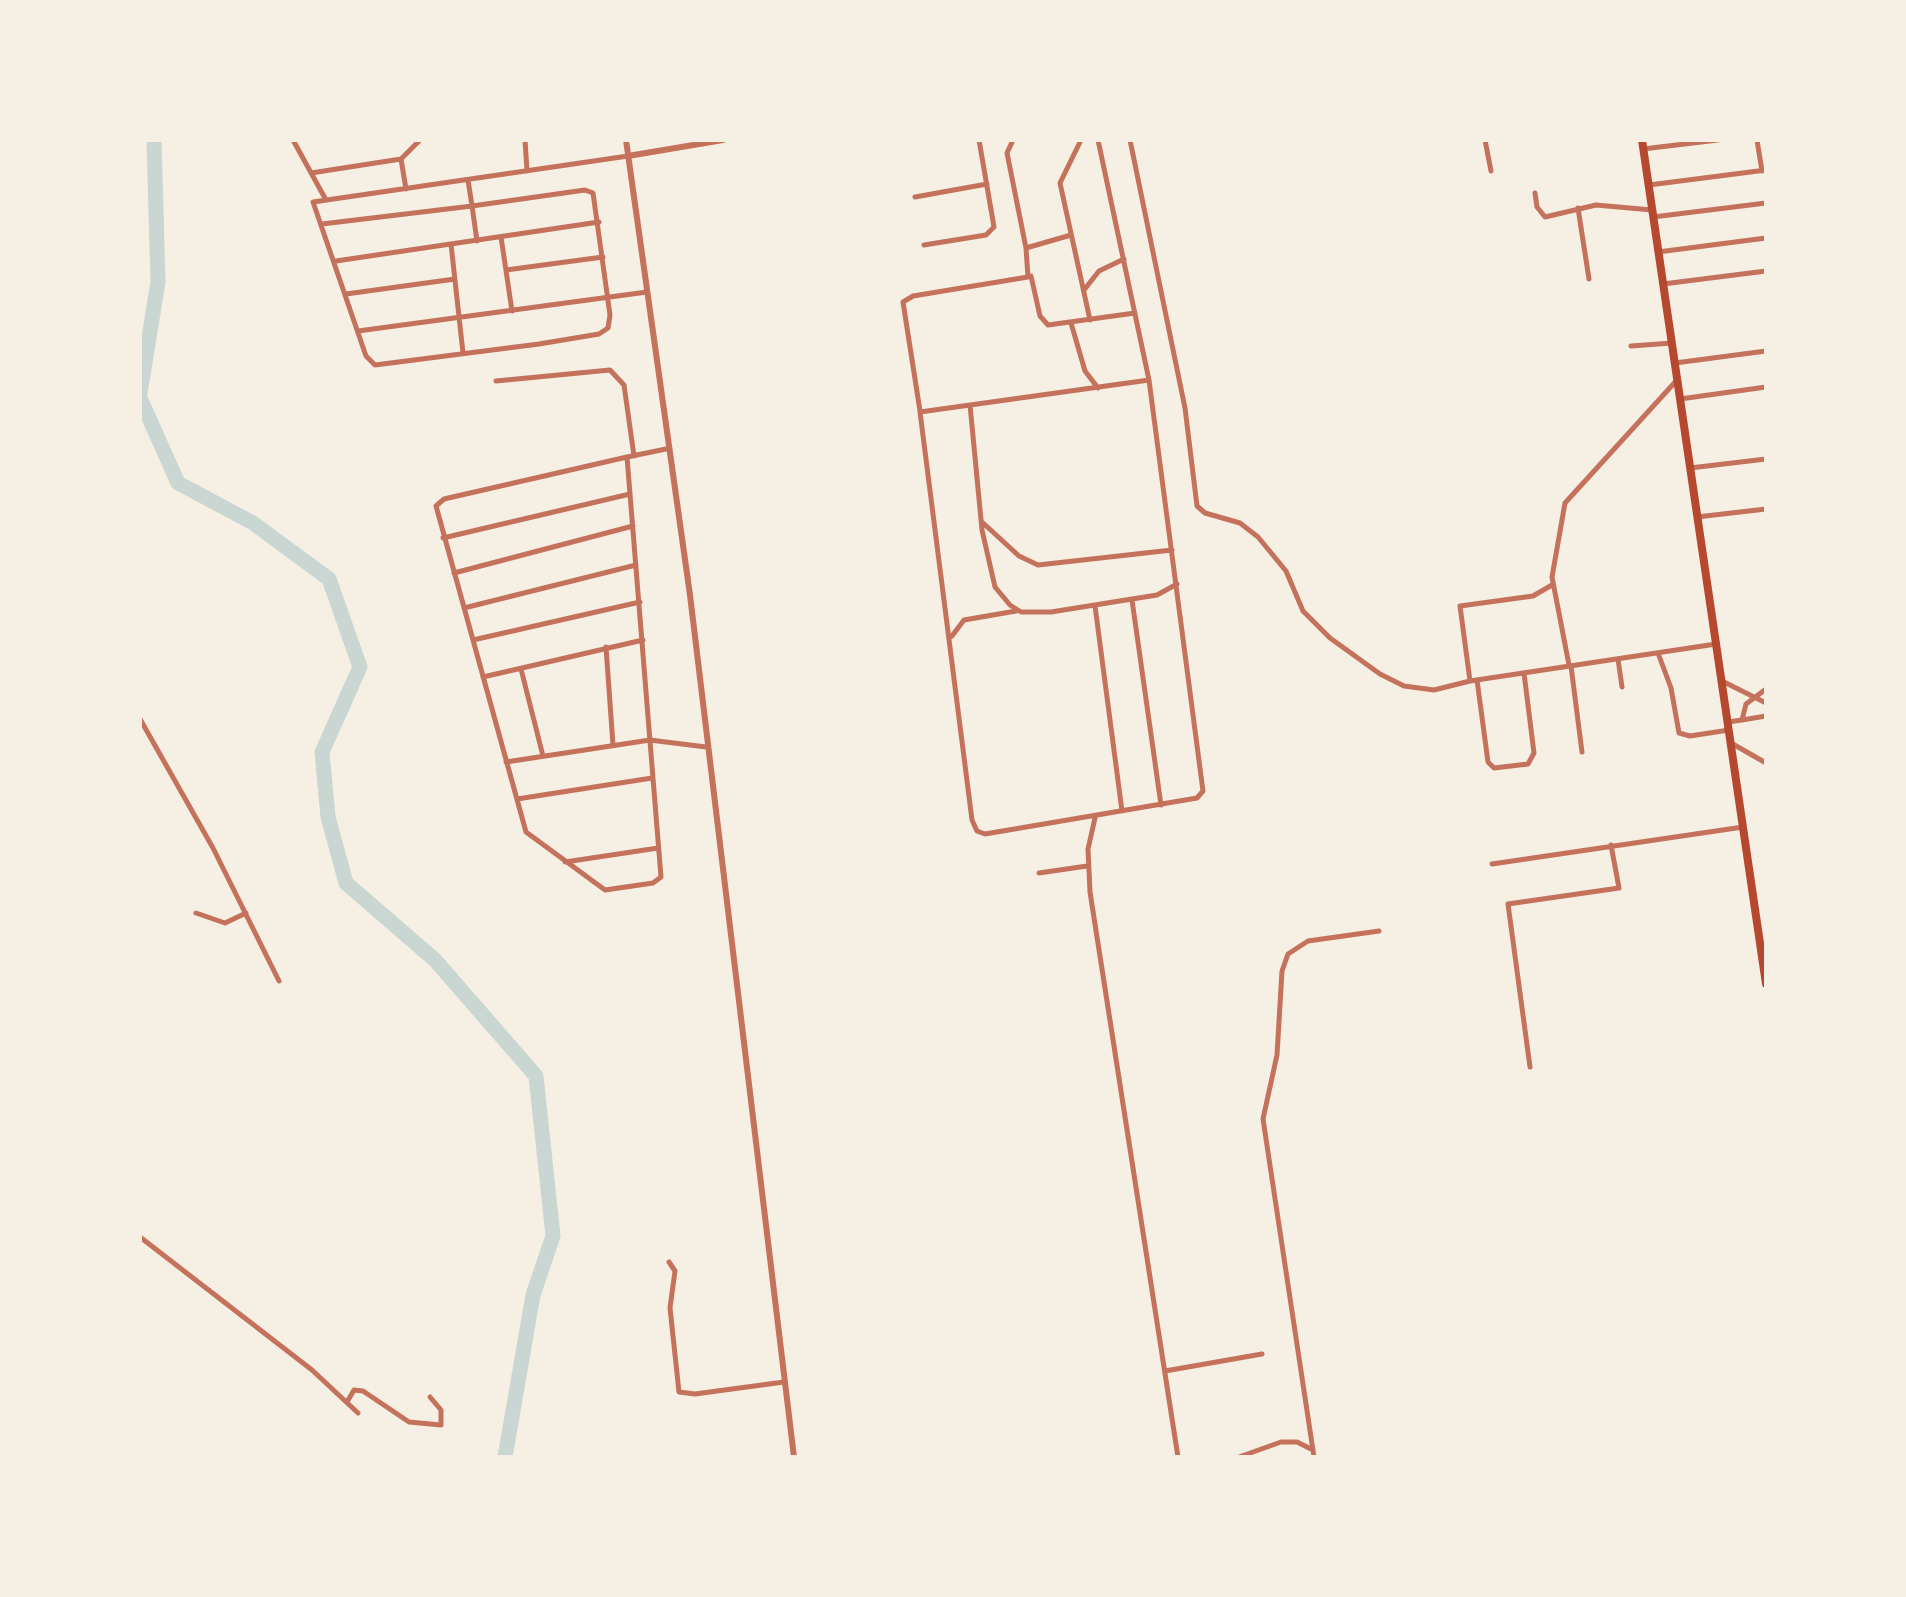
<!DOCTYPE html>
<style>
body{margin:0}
#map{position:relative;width:1906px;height:1597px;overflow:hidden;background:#f6efe4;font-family:Barlow,sans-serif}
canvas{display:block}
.frame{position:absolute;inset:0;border:142px solid #f6efe4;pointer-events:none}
</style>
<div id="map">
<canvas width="1906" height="1597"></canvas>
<div class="frame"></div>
</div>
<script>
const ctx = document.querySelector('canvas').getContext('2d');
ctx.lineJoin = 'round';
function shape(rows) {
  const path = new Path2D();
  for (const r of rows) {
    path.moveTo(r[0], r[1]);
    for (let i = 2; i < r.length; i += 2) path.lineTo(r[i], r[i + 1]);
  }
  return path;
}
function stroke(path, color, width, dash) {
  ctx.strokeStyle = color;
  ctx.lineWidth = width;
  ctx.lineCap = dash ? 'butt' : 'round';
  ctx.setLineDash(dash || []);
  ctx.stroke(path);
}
stroke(shape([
 [140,393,158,282,154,140],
 [140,398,178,483,253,523,329,579,360,667,322,752,328,817,346,883,435,960,536,1076,553,1236,533,1295,505,1457]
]), '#c9d6d2', 15);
stroke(shape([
 [293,140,326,200],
 [525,140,527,171],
 [1013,140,1007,153,1026,248],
 [1081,140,1060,183,1090,320],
 [1098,140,1149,380,1203,791,1197,798,985,834,977,831,972,820,920,412,1149,380],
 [1130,140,1185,408,1197,506,1205,513,1240,523,1258,537,1286,571,1303,611,1330,638,1380,674,1404,686,1434,690,1470,681,1716,644],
 [1485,140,1491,171],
 [1757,140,1762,171],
 [1643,149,1718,140],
 [401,159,406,189],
 [311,173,401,159,420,140],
 [468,180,472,206,585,190,593,193,610,315,608,328,599,334,539,344,375,365,366,356,313,202,628,156],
 [1649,185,1766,170],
 [1535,193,1537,207,1545,217,1596,205,1652,210],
 [915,197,987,184],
 [1578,208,1589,279],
 [1653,217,1766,203],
 [322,224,472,206,477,241],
 [501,237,512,311],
 [451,244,463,353],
 [924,245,986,235,994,227,979,140],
 [1658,252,1766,238],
 [336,261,599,222],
 [506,270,603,257],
 [1031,276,1040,316,1048,325,1135,313],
 [1663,284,1766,271],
 [1084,290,1099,271,1124,259],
 [346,294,455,279],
 [1071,323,1085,371,1098,388],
 [358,331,647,292],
 [1631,346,1672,343],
 [1675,363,1766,351],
 [496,381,610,370,624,385,634,456],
 [1680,399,1766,387],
 [970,405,982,530,995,587,1010,605,1021,612,1051,612,1157,595,1177,584],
 [920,411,903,302,913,296,1028,277,1026,248,1071,235],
 [627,457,661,877,653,883,605,890,526,832,436,506,444,499,627,457,666,449],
 [1690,468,1766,459],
 [1697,517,1766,509],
 [982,522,1019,556,1038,565,1172,550],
 [443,538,630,494],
 [454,573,633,526],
 [1132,600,1161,805],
 [1095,606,1122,811],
 [464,608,636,565],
 [952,636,964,620,1016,611],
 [473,640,640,602],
 [606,647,613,745],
 [1658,653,1671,688,1679,733,1690,736,1729,730],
 [1618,659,1622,687],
 [1569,665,1552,577,1565,503,1677,380],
 [1571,666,1582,752],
 [521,669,543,756],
 [483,677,643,640],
 [1477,680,1488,762,1494,768,1528,764,1534,753,1524,673],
 [1470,681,1460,606,1533,596,1552,585],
 [1722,681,1766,703],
 [140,719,213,848,279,981],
 [1742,720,1766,716],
 [1728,722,1742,720,1746,704,1766,689],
 [1731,743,1766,763],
 [506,762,650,740,706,747],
 [517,799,652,778],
 [1095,818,1088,849,1090,892,1178,1457],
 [565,862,658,848],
 [1492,864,1743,827],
 [1039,873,1087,866],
 [196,913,225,923,246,913],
 [1530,1067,1508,904,1619,888,1611,845],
 [140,1237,312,1370,358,1413],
 [669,1262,675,1271,670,1308,679,1392,695,1394,784,1382],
 [1165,1371,1262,1354],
 [347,1402,354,1390,363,1391,409,1422,441,1425,441,1410,430,1397],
 [1239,1457,1281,1442,1297,1442,1313,1450],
 [1314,1457,1263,1119,1277,1055,1282,971,1288,954,1308,941,1379,931]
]), '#c5725c', 5);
stroke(shape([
 [626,140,690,595,794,1457],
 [628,156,723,140]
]), '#c5725c', 6);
stroke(shape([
 [1642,140,1766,984]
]), '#b5482f', 8);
</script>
